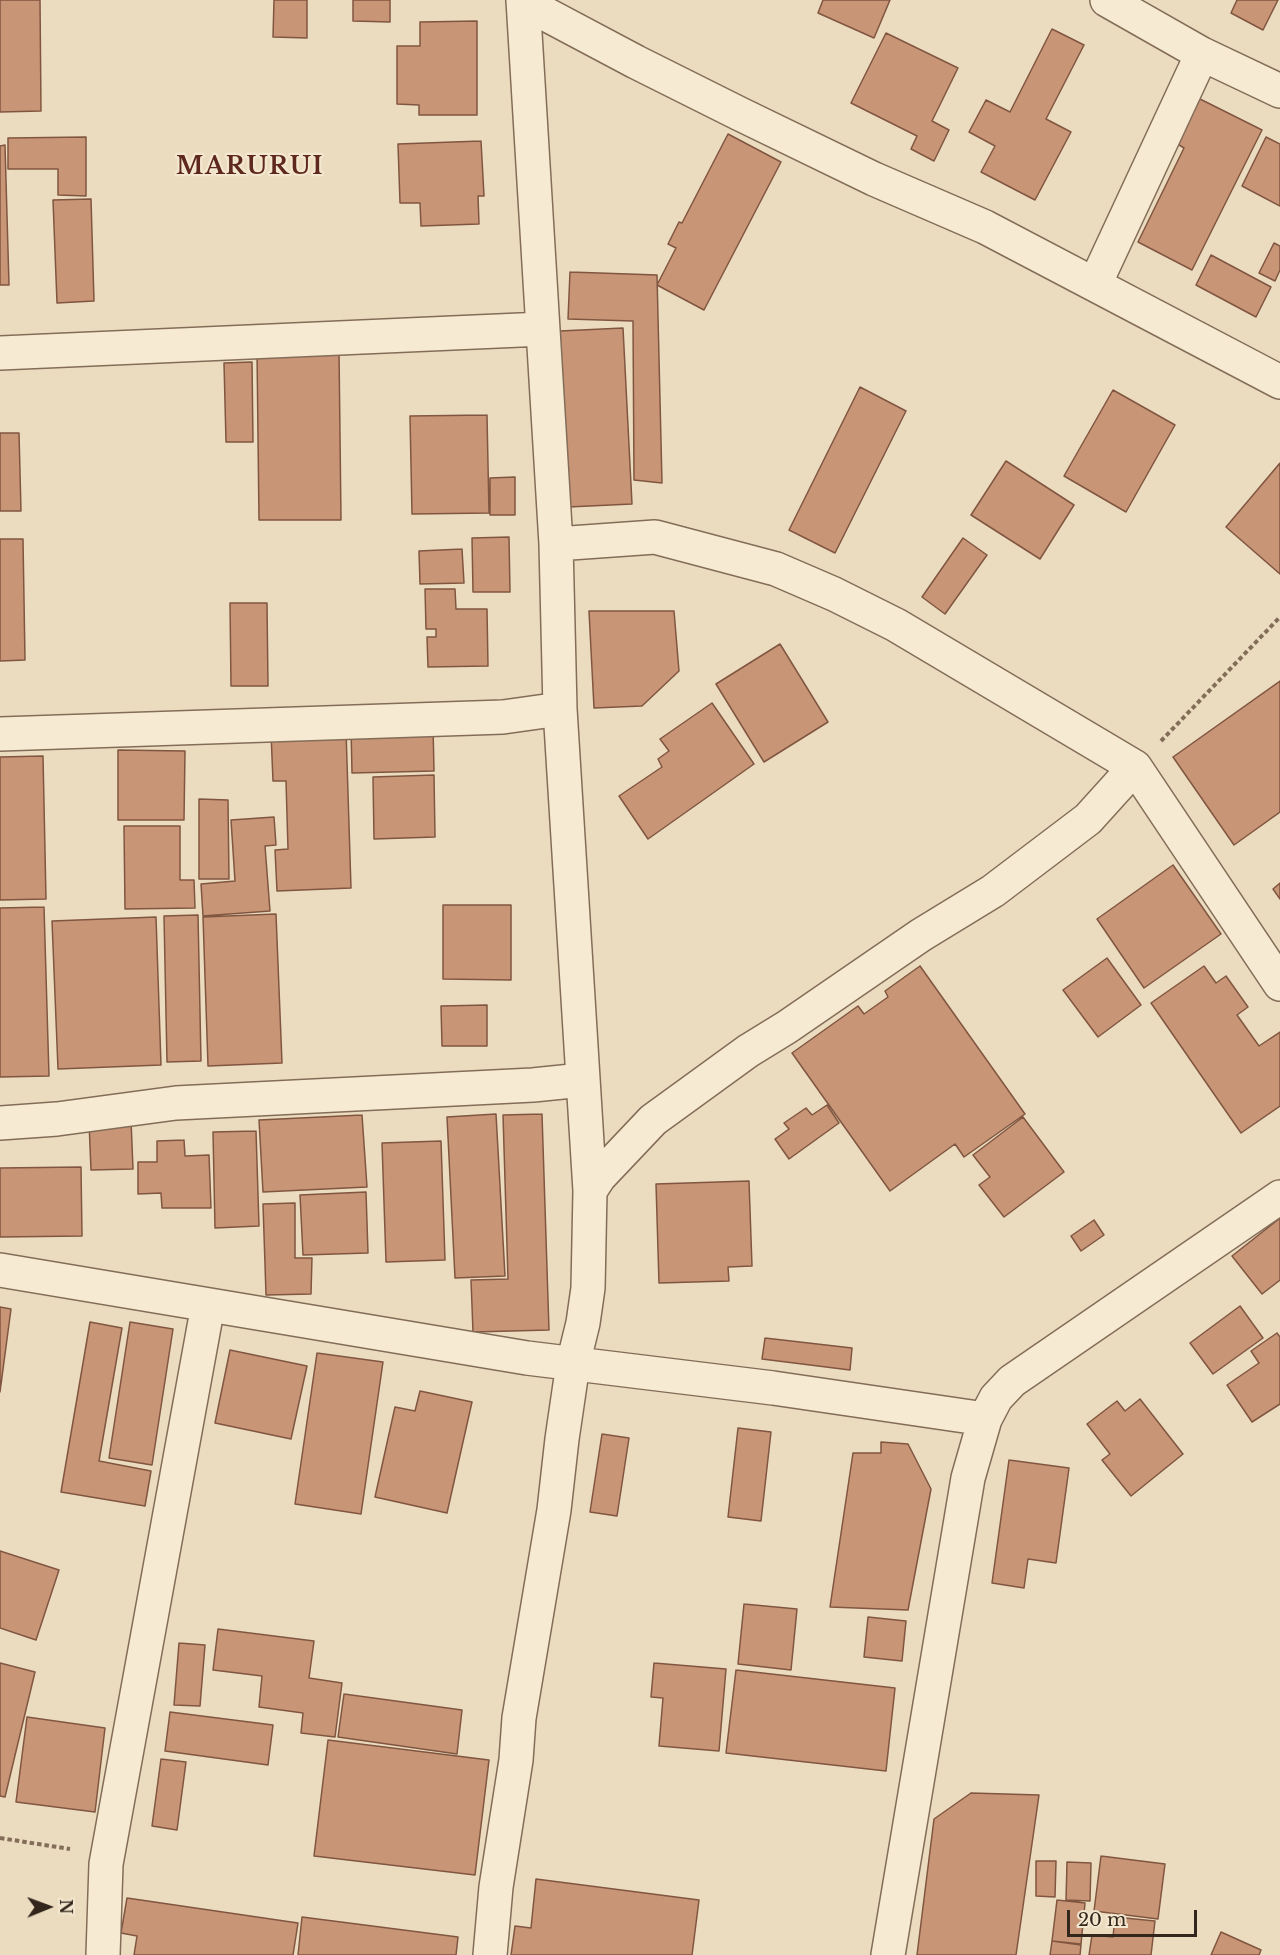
<!DOCTYPE html>
<style>
body{margin:0}
#map{position:relative;width:1280px;height:1955px;overflow:hidden;background:#ebdcbf;font-family:"Libre Baskerville",serif}
canvas{display:block}
.north{position:absolute;left:18px;top:1877px;width:60px;height:60px;-webkit-text-stroke:4px #f3e7cf;paint-order:stroke;rotate:89deg;font-size:16px;font-weight:700;line-height:24px;text-align:center;color:#33261c}
.north::after{content:'';display:block;margin:auto;width:21px;height:27px;background:#33261c;clip-path:polygon(50% 0,100% 100%,50% 72%,0 100%)}
.scale{position:absolute;left:1067px;top:1910px;width:130px;height:27px;box-sizing:border-box;border:3px solid #33261c;border-top:0;padding-left:8px;font-size:18px;line-height:21px;white-space:nowrap;color:#33261c;-webkit-text-stroke:4px #f3e7cf;paint-order:stroke}
</style>
<div id="map">
<canvas width="1280" height="1955"></canvas>
<div class="north">N</div>
<div class="scale">20 m</div>
</div>
<script>
const ctx = document.querySelector('canvas').getContext('2d');
ctx.lineJoin = 'round';
function fill(path, color) {
  ctx.fillStyle = color;
  ctx.fill(path, 'evenodd');
}
function shape(rows) {
  const path = new Path2D();
  for (const r of rows) {
    path.moveTo(r[0], r[1]);
    for (let i = 2; i < r.length; i += 2) path.lineTo(r[i], r[i + 1]);
  }
  return path;
}
function stroke(path, color, width, dash) {
  ctx.strokeStyle = color;
  ctx.lineWidth = width;
  ctx.lineCap = dash ? 'butt' : 'round';
  ctx.setLineDash(dash || []);
  ctx.stroke(path);
}
function label(font, color, halo, rows, align = 'center') {
  ctx.font = font + ' "Libre Baskerville",serif';
  ctx.lineWidth = 4.5;
  ctx.setLineDash([]);
  ctx.textBaseline = 'middle';
  ctx.strokeStyle = halo;
  ctx.fillStyle = color;
  for (const [text, x, y, turn = 0] of rows) {
    ctx.save();
    ctx.translate(x, y);
    ctx.rotate((+turn || 0) * Math.PI / 180);
    ctx.textAlign = isNaN(turn) ? turn : align;
    if (halo) ctx.strokeText(text, 0, 0);
    ctx.fillText(text, 0, 0);
    ctx.restore();
  }
}
const building = shape([
 [0,0,40,0,41,111,0,112,0,0],
 [274,0,307,0,307,38,273,37,274,0],
 [353,0,390,0,390,22,353,21,353,0],
 [823,0,890,0,874,38,818,13,823,0],
 [1237,0,1278,0,1263,30,1231,13,1237,0],
 [477,21,477,115,419,115,419,105,397,104,397,46,420,46,420,22,477,21],
 [1052,29,1084,45,1046,119,1071,132,1035,200,981,172,995,146,969,132,986,100,1010,112,1052,29],
 [886,33,958,68,932,121,949,130,934,161,911,149,917,136,851,103,886,33],
 [1194,96,1262,130,1192,270,1138,242,1184,148,1171,140,1194,96],
 [728,134,781,162,704,310,657,285,676,248,668,244,679,222,682,223,728,134],
 [86,137,86,196,58,195,58,169,8,169,8,138,86,137],
 [1266,137,1280,144,1280,206,1242,186,1266,137],
 [481,141,484,196,478,196,479,224,421,226,420,203,400,203,398,144,481,141],
 [5,145,9,285,0,285,0,146,5,145],
 [91,199,94,301,57,303,53,200,91,199],
 [1274,243,1280,246,1280,270,1275,281,1259,273,1274,243],
 [1211,255,1271,287,1256,317,1196,285,1211,255],
 [570,272,657,275,662,483,634,480,633,321,568,319,570,272],
 [623,328,632,504,568,507,560,331,623,328],
 [257,351,339,351,341,520,259,520,257,351],
 [252,362,253,442,226,442,224,363,252,362],
 [860,387,906,411,835,553,789,530,860,387],
 [1113,390,1175,425,1126,512,1064,476,1113,390],
 [487,415,489,513,412,514,410,416,487,415],
 [0,433,19,433,21,511,0,511,0,433],
 [1006,461,1074,505,1040,559,971,515,1006,461],
 [1280,463,1280,574,1226,527,1280,463],
 [515,477,515,515,490,515,490,478,515,477],
 [509,537,510,592,473,592,472,538,509,537],
 [963,538,987,555,945,614,922,597,963,538],
 [0,539,23,539,25,660,0,661,0,539],
 [462,549,464,583,420,584,419,551,462,549],
 [425,589,455,589,456,609,487,609,488,666,428,667,427,637,436,637,436,629,426,629,425,589],
 [230,603,267,603,268,686,231,686,230,603],
 [589,611,674,611,679,671,642,706,594,708,589,611],
 [780,644,828,722,764,762,716,684,780,644],
 [1280,681,1280,812,1234,845,1173,757,1280,681],
 [712,703,754,764,648,839,619,796,662,767,658,759,669,751,660,739,712,703],
 [433,726,434,771,352,773,351,728,433,726],
 [346,730,351,888,277,891,275,850,288,849,286,781,273,781,271,733,346,730],
 [118,750,185,751,184,820,118,820,118,750],
 [43,756,46,899,0,900,0,757,43,756],
 [434,775,435,837,374,839,373,777,434,775],
 [199,799,228,800,229,879,199,879,199,799],
 [274,817,276,845,265,846,270,911,203,916,201,884,235,881,231,820,274,817],
 [124,826,180,826,180,880,194,880,195,908,125,909,124,826],
 [1173,865,1221,934,1144,988,1097,919,1173,865],
 [1280,883,1280,899,1273,889,1280,883],
 [443,905,511,905,511,980,443,979,443,905],
 [44,907,49,1076,0,1077,0,908,44,907],
 [276,914,282,1063,208,1066,203,917,276,914],
 [198,915,201,1061,167,1062,164,916,198,915],
 [156,917,161,1065,58,1069,52,921,156,917],
 [1107,958,1141,1005,1098,1037,1063,990,1107,958],
 [920,966,1025,1114,964,1157,955,1144,890,1191,792,1053,858,1006,864,1014,888,997,885,991,920,966],
 [1204,966,1216,983,1226,976,1248,1007,1237,1015,1259,1046,1280,1032,1280,1106,1241,1133,1151,1003,1204,966],
 [487,1005,487,1046,442,1046,441,1006,487,1005],
 [827,1105,839,1123,789,1159,775,1139,789,1129,784,1123,806,1108,812,1115,827,1105],
 [496,1114,505,1276,455,1278,447,1117,496,1114],
 [542,1114,549,1330,473,1332,471,1280,508,1279,503,1115,542,1114],
 [362,1115,367,1187,263,1192,259,1120,362,1115],
 [1023,1117,1064,1172,1004,1217,979,1185,990,1177,973,1155,1023,1117],
 [131,1120,133,1169,91,1170,89,1122,131,1120],
 [256,1131,259,1226,215,1228,213,1132,256,1131],
 [184,1140,185,1156,209,1155,211,1208,162,1208,161,1193,138,1194,138,1162,157,1162,157,1141,184,1140],
 [441,1141,445,1260,386,1262,382,1143,441,1141],
 [81,1167,82,1236,0,1237,0,1168,81,1167],
 [749,1181,752,1266,728,1267,729,1281,659,1283,656,1184,749,1181],
 [366,1192,368,1253,303,1255,300,1195,366,1192],
 [295,1203,295,1258,312,1258,311,1294,266,1295,263,1204,295,1203],
 [1280,1218,1280,1280,1262,1294,1232,1256,1280,1218],
 [1094,1220,1104,1235,1081,1251,1071,1236,1094,1220],
 [1240,1306,1263,1338,1213,1374,1190,1343,1240,1306],
 [0,1307,11,1309,0,1392,0,1307],
 [90,1322,122,1328,99,1461,151,1471,145,1506,61,1492,90,1322],
 [130,1322,173,1329,152,1465,109,1458,130,1322],
 [1277,1333,1280,1337,1280,1404,1252,1422,1227,1385,1259,1363,1251,1351,1277,1333],
 [765,1338,852,1348,850,1370,762,1359,765,1338],
 [230,1350,307,1366,291,1439,215,1423,230,1350],
 [317,1353,383,1362,361,1514,295,1504,317,1353],
 [420,1391,472,1402,447,1513,375,1497,395,1407,415,1411,420,1391],
 [1140,1399,1183,1454,1131,1496,1102,1460,1110,1454,1087,1424,1117,1401,1125,1411,1140,1399],
 [738,1428,771,1432,761,1521,728,1517,738,1428],
 [602,1434,629,1438,617,1516,590,1512,602,1434],
 [881,1442,908,1444,931,1489,908,1610,830,1607,853,1453,881,1453,881,1442],
 [1009,1460,1069,1468,1056,1563,1028,1559,1024,1588,992,1583,1009,1460],
 [0,1551,59,1570,36,1640,0,1628,0,1551],
 [744,1604,797,1609,791,1670,738,1664,744,1604],
 [868,1617,906,1621,902,1661,864,1657,868,1617],
 [218,1629,314,1641,309,1678,342,1683,335,1737,301,1733,303,1713,259,1707,262,1676,213,1670,218,1629],
 [179,1643,205,1645,200,1706,174,1705,179,1643],
 [0,1663,35,1672,5,1797,0,1796,0,1663],
 [654,1663,726,1669,719,1751,659,1746,663,1698,651,1697,654,1663],
 [736,1670,895,1688,886,1771,726,1753,736,1670],
 [344,1694,462,1710,457,1754,338,1737,344,1694],
 [170,1712,273,1725,268,1765,165,1751,170,1712],
 [27,1717,105,1728,95,1812,16,1802,27,1717],
 [328,1740,489,1760,475,1875,314,1856,328,1740],
 [161,1759,186,1762,177,1830,152,1826,161,1759],
 [971,1793,1039,1795,1016,1955,917,1955,934,1819,971,1793],
 [1101,1856,1165,1864,1158,1919,1094,1911,1101,1856],
 [1036,1861,1056,1861,1055,1897,1036,1896,1036,1861],
 [1067,1862,1091,1863,1090,1901,1066,1900,1067,1862],
 [536,1879,699,1900,692,1955,511,1955,515,1926,531,1928,536,1879],
 [127,1898,298,1923,293,1955,134,1955,137,1936,121,1933,127,1898],
 [1057,1900,1085,1903,1081,1944,1052,1941,1057,1900],
 [302,1917,458,1937,456,1955,298,1955,302,1917],
 [1115,1917,1155,1921,1151,1955,1089,1955,1092,1935,1113,1937,1115,1917],
 [1221,1932,1261,1950,1259,1955,1211,1955,1221,1932],
 [1052,1941,1081,1945,1080,1955,1050,1955,1052,1941]
]);
fill(building, '#c89577');
stroke(building, '#815640', 1.5);
const street = shape([
 [1107,0,1202,54,1280,91],
 [523,2,636,62,740,114,874,179,985,227,1280,382],
 [1095,284,1202,54],
 [0,353,543,329],
 [556,544,655,537,776,569,834,594,896,625,1135,767,1280,984],
 [0,734,503,717,560,709],
 [0,1123,57,1119,176,1103,533,1085,582,1080],
 [590,1191,599,1177,653,1120,748,1051,787,1027,921,935,993,891,1088,819,1135,767],
 [0,1270,527,1358,773,1388,985,1419],
 [103,1955,106,1864,208,1305],
 [490,1955,496,1887,516,1760,519,1718,554,1510,562,1439,573,1364,583,1323,588,1288,590,1191,560,709,556,544,523,0],
 [888,1955,968,1478,985,1419,996,1398,1012,1381,1280,1197]
]);
stroke(street, '#836d59', 36);
stroke(shape([
 [1161,741,1280,617],
 [0,1838,70,1849]
]), '#836d59', 4, [4.5, 3]);
stroke(street, '#f7ead2', 33);
ctx.letterSpacing = '1.5px';
label('bold 24px', '#5e281e', '#f3e7cf', [
 ["MARURUI",250,167]
]);
ctx.letterSpacing = '0px';
</script>
